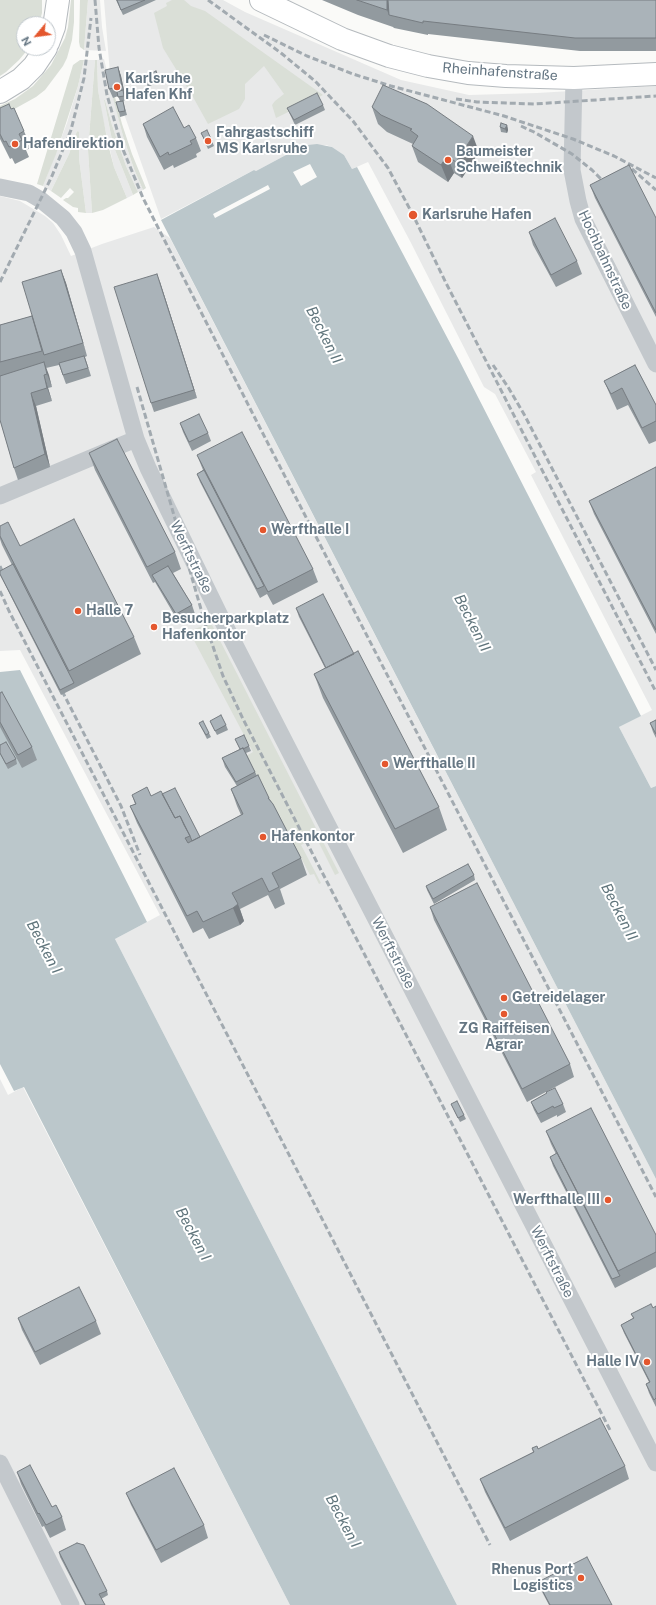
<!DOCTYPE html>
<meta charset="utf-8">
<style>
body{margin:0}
#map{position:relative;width:656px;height:1605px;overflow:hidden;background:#fafaf8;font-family:"Public Sans",sans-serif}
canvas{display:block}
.north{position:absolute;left:16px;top:16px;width:40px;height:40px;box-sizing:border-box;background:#fff;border:1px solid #c1c8cd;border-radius:50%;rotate:241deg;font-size:11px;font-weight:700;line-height:16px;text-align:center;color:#657683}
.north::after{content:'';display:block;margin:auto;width:14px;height:18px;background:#e4572e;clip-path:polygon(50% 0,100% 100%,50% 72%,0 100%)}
</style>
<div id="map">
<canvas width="656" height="1605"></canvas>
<div class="north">N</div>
</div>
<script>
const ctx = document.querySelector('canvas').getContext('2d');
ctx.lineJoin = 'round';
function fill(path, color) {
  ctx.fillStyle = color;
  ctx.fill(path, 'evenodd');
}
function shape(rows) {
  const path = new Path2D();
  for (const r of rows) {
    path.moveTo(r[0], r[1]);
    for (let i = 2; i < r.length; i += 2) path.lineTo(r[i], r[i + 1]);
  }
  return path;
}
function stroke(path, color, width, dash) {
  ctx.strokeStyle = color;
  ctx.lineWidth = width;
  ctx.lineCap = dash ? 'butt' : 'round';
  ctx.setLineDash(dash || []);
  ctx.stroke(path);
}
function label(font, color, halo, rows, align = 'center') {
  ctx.font = font + ' "Public Sans",sans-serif';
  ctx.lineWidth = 4;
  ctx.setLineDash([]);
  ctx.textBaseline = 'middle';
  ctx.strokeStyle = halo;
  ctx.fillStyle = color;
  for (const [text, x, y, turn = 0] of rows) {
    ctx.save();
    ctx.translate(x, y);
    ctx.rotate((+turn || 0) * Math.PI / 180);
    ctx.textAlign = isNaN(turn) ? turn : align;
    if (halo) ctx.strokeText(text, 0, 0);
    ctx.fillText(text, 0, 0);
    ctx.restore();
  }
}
fill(shape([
 [88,0,100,0,102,27,106,51,84,50],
 [104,0,223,0,245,12,401,80,469,95,537,93,656,86,656,786,651,788,619,727,652,710,531,475,536,472,495,394,484,387,410,241,368,162,352,169,344,155,332,147,326,145,299,148,256,171,254,170,161,219,110,74],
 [104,59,123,136,134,169,143,190,138,192,126,166,112,125,105,100,104,100,113,145,133,195,127,198,114,167,103,120,98,90,97,60],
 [84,60,95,60,88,150,92,213,86,213,79,158,78,131,77,131,69,154,51,191,43,186,67,123,78,86],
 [0,196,20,201,45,216,53,223,61,235,71,256,102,244,154,227,170,238,656,1179,656,1605,457,1605,115,939,160,915,20,650,0,651],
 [0,1079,8,1095,23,1087,290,1605,0,1605]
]), '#e8e9e9');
fill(shape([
 [0,0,42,0,42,13,39,24,24,24,24,48,29,48,19,60,6,72,0,76],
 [71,0,74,0,74,22,72,40,67,58,63,66,45,90,36,97,0,117,0,106,15,99,33,86,51,65,65,38,68,27],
 [80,0,88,0,84,50,80,47,79,42],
 [172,0,184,0,191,6,205,11,323,95,276,118,272,105,275,101,284,94,264,66,245,84,245,99,239,109,208,124,193,97,163,48,154,13,167,6,166,3],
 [80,60,84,60,78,86,56,154,43,186,37,184,73,65],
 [95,60,97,60,98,90,108,144,114,167,127,198,103,210,92,213,88,150],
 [115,97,122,124,132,154,146,188,143,190,134,169,123,136,113,98],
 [104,100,105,100,112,125,126,166,138,192,133,195,113,145],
 [77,131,79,132,79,158,86,213,78,212,78,208,73,207,63,200,66,198,68,198,74,192,70,188,61,198,51,191,69,154],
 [211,623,339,873,335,875,316,837,301,845,321,883,319,884,314,874,310,875,296,848,293,848,246,756,253,752,189,631]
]), '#dadfd7');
fill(shape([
 [317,144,332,147,344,155,352,169,357,167,458,358,641,716,619,727,651,788,656,786,656,1179,161,220,254,170,256,171,299,148,308,145],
 [20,670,147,922,115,939,457,1605,290,1605,24,1087,14,1091,0,1064,0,672]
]), '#bbc7cb');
fill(shape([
 [310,164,317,177,301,186,293,172],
 [268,185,270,189,215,218,213,214]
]), '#fafaf8');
const major = shape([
 [261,0,342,39,389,56,428,66,468,73,506,76,574,78,656,74],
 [48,43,54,27,58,0],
 [0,92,21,79,34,66,46,48]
]);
stroke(major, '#b5babe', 24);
stroke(shape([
 [574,78,572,170,578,201,583,219,656,364],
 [0,187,29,193,41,200,63,218,74,232,83,251,136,439,148,468,221,618,656,1463],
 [0,496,136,439],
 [0,1463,71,1605]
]), '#c3c8cc', 17);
stroke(major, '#fff', 22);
stroke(shape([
 [95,0,99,48,107,95,122,147,143,198,258,424,656,1197],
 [208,0,281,53,315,81,353,121,388,168,413,215,446,283,656,692],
 [264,35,307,56,353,74,391,86,504,116,573,139,614,156,656,178],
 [456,99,477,102,534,104,656,96],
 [521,126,534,132,572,154,592,170,609,187],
 [632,169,656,190],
 [0,282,52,176,71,130,84,78,91,18],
 [493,365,508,387,525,416,656,670],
 [137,387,205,623,223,676,243,719,610,1430],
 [0,566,6,580],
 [0,591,9,611,490,1545],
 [58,683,121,806,140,855]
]), '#a2aab0', 3, [6, 3]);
fill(shape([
 [116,0,156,0,123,15],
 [322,0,656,0,656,51,580,51,428,34,428,35,394,28,393,27,358,15],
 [118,67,121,76,126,100,123,101,127,115,120,117,119,112,120,101,118,96,113,98,109,89],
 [158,76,160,81,148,87,144,77],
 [323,105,325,110,295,125,287,108],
 [372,107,479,152,462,178,454,173,448,182,418,162,412,146,413,144,387,132,378,124],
 [0,108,11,109,24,131,31,148,26,150,29,157,15,164,12,158,10,159,0,139],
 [143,124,184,128,196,138,201,151,196,154,197,157,174,168,173,165,164,170,147,137],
 [507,125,508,130,507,133,501,132,500,127],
 [201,133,212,141,214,146,208,149],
 [590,185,656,218,656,317,595,198],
 [529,232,577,261,582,274,556,287,533,245],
 [61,270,66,283,87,356,85,357,91,376,66,384,59,365,46,368,52,387,48,388,52,401,36,406,50,467,18,480,14,468,0,420,0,325,32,316],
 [160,282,197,398,154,412,151,403],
 [635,365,656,405,656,441,649,444,628,405,617,410,611,397,604,381],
 [180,423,208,433,211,441,192,451,183,432],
 [89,453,175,552,181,569,173,573,192,605,195,614,179,623,155,582,153,583,95,470],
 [197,455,313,569,318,582,273,605,267,594,260,598,200,482,197,474,203,470],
 [656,467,656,634,594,514,589,501],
 [0,526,20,546,134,637,141,654,61,695,0,575,0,571,12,565,2,545,0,539],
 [296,608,354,654,439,807,447,830,403,853,323,698,314,674,325,668,299,617],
 [0,693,32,747,37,760,22,768,0,727],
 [656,720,656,738,653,732,650,723],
 [210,721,226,725,228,730,217,735],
 [199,723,209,733,211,737,207,739],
 [235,739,249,746,251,751,246,753,257,776,269,798,271,801,301,858,307,875,280,889,285,904,275,909,268,895,240,909,244,921,240,925,209,939,203,928,193,933,137,823,130,806,135,804,132,795,151,796,162,794,200,837,241,815,237,806,231,789,237,786,225,767,222,758,240,749],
 [0,745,16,759,17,764,8,769,0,754],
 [474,875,475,880,434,904,427,890,426,886],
 [430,907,570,1064,574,1077,527,1102,434,920],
 [547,1094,563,1104,566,1112,557,1117,557,1115,541,1123,534,1110,531,1102],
 [451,1104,464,1115,466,1119,460,1122],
 [546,1131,656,1235,656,1267,615,1288,553,1166,550,1157,556,1154,551,1144],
 [656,1306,656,1407,649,1393,646,1384,649,1382,624,1333,621,1325,633,1318,631,1314,653,1308],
 [18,1318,96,1321,101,1334,40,1365,22,1330],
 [532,1448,625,1466,629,1479,510,1541,485,1492,480,1479,533,1452],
 [17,1472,62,1517,66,1530,50,1538,44,1526,42,1527,21,1484],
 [126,1493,204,1525,208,1538,161,1563,131,1505],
 [59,1552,107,1591,108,1595,101,1599,105,1605,85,1605,60,1557],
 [538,1582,612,1605,549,1605,541,1590]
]), '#929a9f');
fill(shape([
 [387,0,392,0,389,15,387,10],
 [118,67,121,76,125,95,122,86],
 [507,125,508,130,507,133,505,129],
 [473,136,479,152,462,178,456,162],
 [447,156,454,173,448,182,441,165],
 [61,270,66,283,87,356,83,343],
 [157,274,160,282,197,398,194,390],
 [44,362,49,375,52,387,47,374],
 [44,375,52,401,47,388],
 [31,393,36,406,50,467,45,454],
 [238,904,244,921,240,925,233,908]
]), '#777d82');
const building = shape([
 [117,0,145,0,121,10,117,0],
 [357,0,387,0,387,10,357,0],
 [388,0,656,0,656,38,575,38,423,21,423,23,389,15,388,0],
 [118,67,122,86,109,89,105,70,118,67],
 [156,71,158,76,147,83,144,77,156,71],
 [383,85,427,104,473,136,456,162,447,156,441,165,412,146,418,136,410,130,412,129,381,115,372,107,383,85],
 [123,90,124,96,118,97,117,92,123,90],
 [317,93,323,105,294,120,287,108,317,93],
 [123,101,125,111,119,112,116,102,123,101],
 [9,104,11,109,14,108,24,131,19,134,22,140,9,147,6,141,4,142,0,134,0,108,9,104],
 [173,107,184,128,189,125,196,138,190,141,192,144,169,155,168,152,160,157,143,124,173,107],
 [501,123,507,125,505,129,500,127,501,123],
 [207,130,212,141,207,144,201,133,207,130],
 [629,165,656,218,656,313,590,185,629,165],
 [555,218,577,261,551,275,529,232,555,218],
 [61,270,83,343,44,355,22,282,61,270],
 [157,274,194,390,151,403,114,287,157,274],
 [32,316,42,351,0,362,0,325,32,316],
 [84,356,88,368,63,375,59,363,84,356],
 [44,362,47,374,44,375,47,388,31,393,45,454,14,468,0,420,0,376,44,362],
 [635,365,656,405,656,421,642,428,622,388,611,394,604,381,635,365],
 [199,414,208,433,189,442,180,423,199,414],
 [242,432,313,569,268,592,197,455,242,432],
 [117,439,175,552,147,567,89,453,117,439],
 [656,467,656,630,589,501,656,467],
 [204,470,264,586,257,589,197,474,204,470],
 [74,519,134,637,69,671,0,536,0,526,8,522,20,546,74,519],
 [13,564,74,683,60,690,0,574,0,571,13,564],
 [168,566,192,605,176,614,152,575,168,566],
 [323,594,354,654,326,668,296,608,323,594],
 [358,651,439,807,395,829,314,674,358,651],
 [2,692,32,747,18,755,0,722,0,693,2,692],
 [221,715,226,725,215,731,210,721,221,715],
 [656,720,656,734,650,723,656,720],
 [203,721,209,733,206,735,199,723,203,721],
 [244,735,249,746,243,749,243,748,240,749,235,739,244,735],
 [6,742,16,759,6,764,0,753,0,745,6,742],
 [243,748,255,772,236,782,222,758,243,748],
 [258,775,269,798,268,798,273,804,301,858,272,873,279,887,269,892,262,878,232,893,238,904,233,908,203,922,197,911,187,916,130,806,136,804,132,795,147,787,151,796,161,791,175,818,180,816,184,825,190,836,185,838,188,843,243,814,231,789,258,775],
 [175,788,200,837,192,841,190,836,180,816,175,818,162,794,175,788],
 [468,864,474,875,433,899,426,886,468,864],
 [477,883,570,1064,522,1089,430,907,477,883],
 [555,1088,563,1104,554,1108,553,1106,538,1114,531,1102,547,1093,546,1092,555,1088],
 [457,1101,464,1115,458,1118,451,1104,457,1101],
 [591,1108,656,1235,656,1252,618,1271,546,1131,591,1108],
 [557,1153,620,1276,612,1279,550,1157,557,1153],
 [79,1287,96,1321,35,1352,18,1318,79,1287],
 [651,1304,653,1308,656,1306,656,1398,654,1400,646,1384,650,1382,621,1325,634,1318,631,1314,651,1304],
 [600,1418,625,1466,505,1528,480,1479,534,1452,532,1448,537,1446,538,1449,600,1418],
 [30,1465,52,1507,56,1505,62,1517,46,1525,39,1513,38,1514,17,1472,30,1465],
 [174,1468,204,1525,156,1550,126,1493,174,1468],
 [77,1543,84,1545,107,1591,99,1594,105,1605,86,1605,59,1552,77,1543],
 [587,1557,612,1605,550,1605,538,1582,587,1557]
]);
fill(building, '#aab3b9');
stroke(building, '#777d82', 1);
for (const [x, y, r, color] of [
 [117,87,4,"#e4572e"],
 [208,141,4,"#e4572e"],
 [15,144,4,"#e4572e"],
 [448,160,4,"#e4572e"],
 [413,215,5,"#e4572e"],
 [263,530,4,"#e4572e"],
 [78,611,4,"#e4572e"],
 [154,627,4,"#e4572e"],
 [385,764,4,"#e4572e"],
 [263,837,4,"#e4572e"],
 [504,998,4,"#e4572e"],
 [504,1014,4,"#e4572e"],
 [608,1200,4,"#e4572e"],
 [647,1362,4,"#e4572e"],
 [581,1578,4,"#e4572e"]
]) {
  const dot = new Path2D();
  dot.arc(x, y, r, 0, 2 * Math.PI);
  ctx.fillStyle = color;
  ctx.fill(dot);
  stroke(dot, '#fff', 1.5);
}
label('14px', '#657683', '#fff', [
 ["Rheinhafenstraße",500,72,4],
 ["Hochbahnstraße",605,260,65],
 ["Werftstraße",191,557,64],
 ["Werftstraße",393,953,63],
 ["Werftstraße",552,1262,63]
]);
label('bold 14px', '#657683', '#fff', [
 ["Karlsruhe",125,79],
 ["Hafen Khf",125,95],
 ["Fahrgastschiff",216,133],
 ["MS Karlsruhe",216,149],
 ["Hafendirektion",23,144],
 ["Baumeister",456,152],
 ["Schweißtechnik",456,168],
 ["Karlsruhe Hafen",422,215],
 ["Werfthalle I",271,530],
 ["Halle 7",86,611],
 ["Besucherparkplatz",162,619],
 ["Hafenkontor",162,635],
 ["Werfthalle II",393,764],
 ["Hafenkontor",271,837],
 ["Getreidelager",512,998],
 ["ZG Raiffeisen",504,1029,"center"],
 ["Agrar",504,1045,"center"],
 ["Werfthalle III",600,1200,"right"],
 ["Halle IV",639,1362,"right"],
 ["Rhenus Port",573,1570,"right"],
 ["Logistics",573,1586,"right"]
], 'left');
label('italic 15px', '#60757c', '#fff', [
 ["Becken II",324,335,63],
 ["Becken II",472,623,63],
 ["Becken II",619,912,63],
 ["Becken I",44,947,62],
 ["Becken I",193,1234,62],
 ["Becken I",343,1521,62]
]);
</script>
